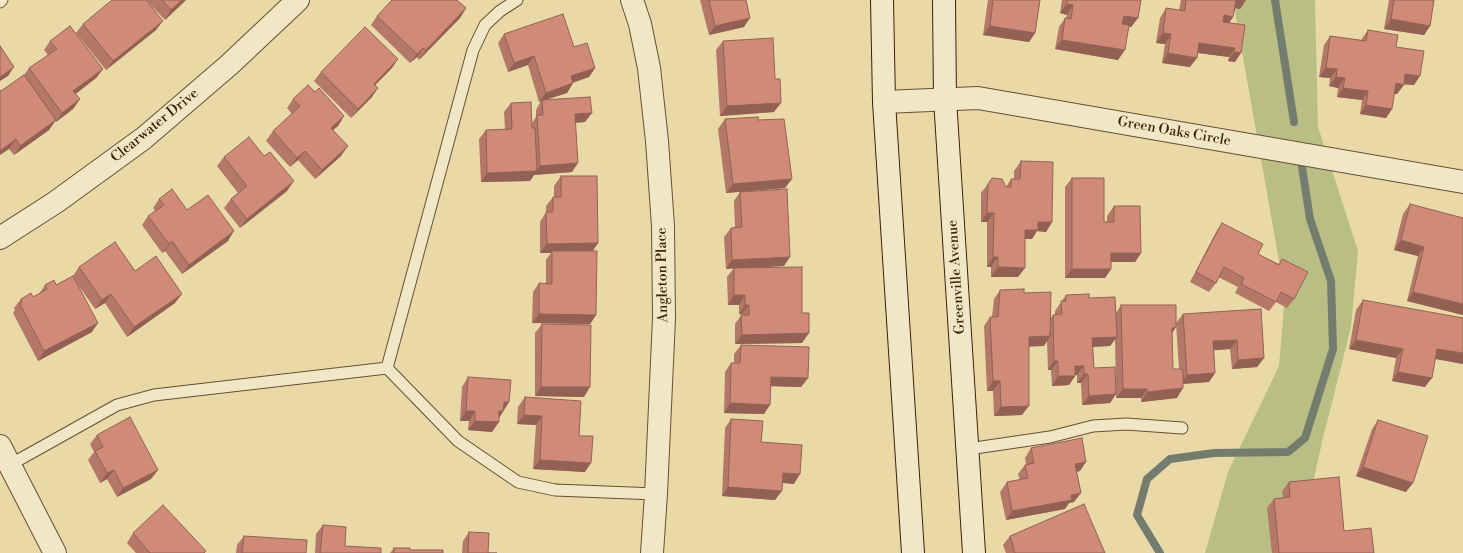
<!DOCTYPE html>
<style>
body{margin:0}
canvas{display:block;background:#e9d9a7}
</style>
<canvas width="1463" height="553"></canvas>
<script>
const ctx = document.querySelector('canvas').getContext('2d');
ctx.lineJoin = 'round';
function fill(path, color) {
  ctx.fillStyle = color;
  ctx.fill(path, 'evenodd');
}
function shape(rows) {
  const path = new Path2D();
  for (const r of rows) {
    path.moveTo(r[0], r[1]);
    for (let i = 2; i < r.length; i += 2) path.lineTo(r[i], r[i + 1]);
  }
  return path;
}
function stroke(path, color, width, dash) {
  ctx.strokeStyle = color;
  ctx.lineWidth = width;
  ctx.lineCap = dash ? 'butt' : 'round';
  ctx.setLineDash(dash || []);
  ctx.stroke(path);
}
function label(font, color, halo, rows, align = 'center') {
  ctx.font = font + ' "Libre Bodoni",serif';
  ctx.lineWidth = 3;
  ctx.setLineDash([]);
  ctx.textBaseline = 'middle';
  ctx.strokeStyle = halo;
  ctx.fillStyle = color;
  for (const [text, x, y, turn = 0] of rows) {
    ctx.save();
    ctx.translate(x, y);
    ctx.rotate((+turn || 0) * Math.PI / 180);
    ctx.textAlign = isNaN(turn) ? turn : align;
    if (halo) ctx.strokeText(text, 0, 0);
    ctx.fillText(text, 0, 0);
    ctx.restore();
  }
}
fill(shape([
 [1231,0,1315,0,1318,127,1358,251,1351,327,1322,442,1298,553,1205,553,1228,472,1279,366,1285,295,1234,6]
]), '#b9be85');
stroke(shape([
 [1275,0,1294,122],
 [1160,553,1137,515,1147,479,1170,459,1214,453,1288,452,1305,438,1333,349,1331,281,1310,219,1302,167]
]), '#747c6e', 8);
const service = shape([
 [0,2,2,0],
 [387,368,458,441,518,482,555,490,656,494],
 [968,449,1050,437,1093,426,1126,424,1182,428],
 [6,467,117,405,154,395,387,368,473,50,485,25,500,11,517,0]
]);
const minor = shape([
 [632,0,640,24,649,68,657,141,663,226,664,318,656,494,652,553],
 [884,102,978,98,1463,182],
 [0,238,56,202,144,138,229,65,298,0],
 [0,446,55,553]
]);
const secondary = shape([
 [882,0,884,102,913,553],
 [944,0,945,99,974,553]
]);
stroke(service, '#665031', 13);
stroke(minor, '#665031', 24);
stroke(secondary, '#3b220a', 24);
stroke(service, '#f1e6c6', 11);
stroke(minor, '#f1e6c6', 22);
stroke(secondary, '#f1e6c6', 22);
fill(shape([
 [146,0,186,0,165,20],
 [700,0,746,0,744,27,709,35],
 [988,0,1040,0,1035,33,1029,42,983,35],
 [1062,0,1141,0,1138,18,1131,27,1129,27,1118,60,1055,49,1059,27,1065,18,1066,18,1067,15,1060,13],
 [1181,0,1246,0,1240,9,1235,8,1233,17,1229,23,1245,25,1235,62,1228,61,1229,57,1197,53,1190,67,1162,63,1165,44,1156,43,1160,18,1166,8,1179,10],
 [1389,0,1434,0,1430,26,1424,35,1384,29],
 [466,8,460,18,419,60,417,57,410,63,371,25,377,16],
 [83,24,156,30,106,70,76,33],
 [1368,30,1396,47,1414,85,1404,84,1397,94,1394,94,1392,109,1386,118,1360,114,1362,100,1337,97,1338,88,1329,86,1330,78,1319,77,1324,45,1330,36,1361,40],
 [504,34,574,47,595,68,589,77,573,83,567,93,545,100,585,122,575,123,572,172,534,175,530,181,481,182,479,139,486,130,505,129,504,112,511,103,532,123,536,117,536,110,541,101,539,102,528,65,508,72,498,43],
 [50,41,103,69,96,78,76,94,80,99,73,109,56,122,55,121,49,130,14,155,9,149,1,91,24,75,29,68,48,55,44,50],
 [723,41,774,112,720,116,716,50],
 [392,68,375,85,372,97,351,118,314,81,321,72],
 [315,92,344,116,338,126,333,130,341,156,315,179,298,160,290,167,266,141,273,131,292,114,287,108,293,99],
 [725,119,758,120,785,188,726,193,718,129],
 [264,156,287,191,240,228,224,208,231,199,238,193,217,166,224,157],
 [1021,161,1052,222,1046,232,1037,231,1032,239,1025,239,1018,277,991,277,991,267,987,267,987,222,981,222,981,193,988,184,1006,187,1011,179,1014,179,1014,171],
 [561,176,598,243,592,251,596,315,590,324,532,323,533,292,539,283,546,283,546,260,551,253,540,253,540,222,546,212,546,206,553,197,554,197,554,186],
 [1072,178,1104,222,1107,222,1107,216,1114,206,1141,253,1135,262,1111,262,1111,269,1105,278,1065,278,1065,187],
 [740,192,784,266,743,268,802,343,735,344,735,324,742,314,739,314,739,305,728,305,727,277,734,268,726,269,724,237,731,228,735,228,734,201],
 [159,199,187,210,228,241,182,274,165,251,162,253,142,225,148,216,155,211,153,208],
 [1410,204,1463,315,1407,301,1418,256,1394,250,1403,214],
 [1222,223,1258,254,1279,264,1282,259,1294,299,1287,308,1276,302,1269,311,1235,293,1238,287,1218,277,1216,283,1209,292,1190,282,1216,232],
 [79,267,135,271,175,303,127,337,105,303,95,309,76,282,92,332,38,361,13,313,15,310,14,308,21,299,33,297,39,294,45,285,56,285,73,276],
 [1000,290,1024,293,1051,318,1053,315,1055,314,1055,311,1066,295,1089,298,1116,313,1121,305,1172,333,1173,369,1179,369,1176,323,1183,314,1261,309,1264,358,1257,367,1232,369,1230,349,1214,350,1215,373,1209,382,1183,384,1177,398,1141,402,1141,398,1116,398,1116,394,1110,403,1082,405,1081,383,1077,383,1077,375,1075,375,1075,376,1069,385,1052,386,1051,370,1048,370,1047,341,1044,346,1029,346,1022,415,994,416,993,391,987,391,984,326,990,317,992,317,994,299],
 [1115,339,1116,388,1094,368,1093,347,1110,346],
 [1363,300,1463,364,1435,359,1425,387,1392,381,1396,358,1349,349,1356,310],
 [542,324,584,397,535,396,535,333],
 [741,345,808,378,801,387,771,386,764,414,724,413,725,372,731,363,734,363,734,354],
 [468,377,509,402,499,418,492,432,468,430,469,421,460,421,462,387],
 [525,397,579,436,585,472,533,469,536,425,517,424,518,407],
 [731,419,761,442,794,484,782,483,775,500,722,496,725,428],
 [1378,420,1406,492,1356,476,1372,429],
 [97,435,151,479,117,497,107,479,100,483,88,460,94,452,90,444],
 [1031,448,1080,471,1077,472,1074,502,1069,503,1065,509,1006,520,1000,492,1007,482,1020,480,1018,474,1025,465,1026,464,1025,458],
 [1289,482,1344,531,1374,553,1272,553,1267,508,1274,499,1283,498,1282,491],
 [323,525,345,546,381,553,315,553,316,534],
 [469,532,488,553,497,553,462,553,463,541],
 [133,533,206,551,204,553,136,553,127,543],
 [244,536,306,553,236,553,237,545],
 [1010,536,1105,553,1006,553,1003,545],
 [394,548,410,550,443,553,390,553]
]), '#b37867');
fill(shape([
 [182,0,186,0,165,20,171,10],
 [1235,0,1246,0,1240,9,1229,7],
 [1067,4,1073,5,1067,15,1060,13],
 [466,8,460,18,419,60,426,50],
 [1224,15,1233,17,1227,26,1218,25],
 [1124,16,1138,18,1131,27,1117,25],
 [750,18,744,27,709,35,715,26],
 [1391,19,1430,26,1424,35,1384,29],
 [163,21,156,30,106,70,113,61],
 [990,26,1035,33,1029,42,983,35],
 [1163,33,1171,34,1165,44,1156,43],
 [1062,40,1125,50,1118,60,1055,49],
 [1199,43,1235,48,1229,57,1192,52],
 [423,48,417,57,410,63,417,54],
 [1234,52,1241,53,1235,62,1228,61],
 [1168,53,1197,58,1190,67,1162,63],
 [534,56,528,65,508,72,514,63],
 [398,59,392,68,367,93,374,84],
 [14,67,8,76,0,81,0,77],
 [595,68,589,77,564,85,571,76],
 [1326,68,1337,69,1330,78,1319,77],
 [103,69,96,78,67,100,73,91],
 [1405,74,1420,76,1414,85,1399,84],
 [1336,77,1345,78,1338,88,1329,86],
 [573,83,567,93,539,102,546,93],
 [1396,83,1404,85,1397,94,1389,93],
 [378,88,372,97,351,118,358,109],
 [1343,88,1368,91,1362,100,1337,97],
 [80,99,73,109,56,122,62,113],
 [781,103,774,112,720,116,727,106],
 [1366,105,1392,109,1386,118,1360,114],
 [592,113,585,122,568,123,575,114],
 [344,116,338,126,325,137,331,128],
 [56,120,49,130,14,155,20,146],
 [16,139,9,149,0,155,0,151],
 [348,146,341,156,315,179,322,170],
 [305,151,298,160,290,167,297,158],
 [578,163,572,172,534,175,530,181,481,182,487,173,536,171,540,166],
 [792,179,785,188,726,193,733,184],
 [294,181,287,191,240,228,247,219],
 [987,213,994,213,987,222,981,222],
 [1038,222,1052,222,1046,232,1037,231,1032,239,1019,239,1025,230],
 [234,231,228,241,182,274,189,265],
 [1401,240,1424,247,1418,256,1394,250],
 [172,241,165,251,162,253,169,244],
 [598,243,592,252,552,251,551,253,540,253,547,244],
 [1111,253,1141,253,1135,262,1104,262],
 [790,257,784,266,726,269,732,260],
 [993,257,998,257,991,267,987,267],
 [998,267,1025,268,1018,277,991,277],
 [1072,269,1111,269,1105,278,1065,278],
 [1413,292,1463,304,1463,315,1407,301],
 [111,294,105,303,95,309,102,300],
 [182,294,175,303,127,337,134,327],
 [734,295,745,295,739,305,728,305],
 [745,305,749,305,742,314,739,314],
 [539,314,596,315,590,324,532,323],
 [98,323,92,332,38,361,44,351],
 [1176,327,1170,337,1172,328],
 [809,333,802,343,735,344,742,335],
 [1050,336,1044,346,1022,347,1029,337],
 [1117,337,1110,346,1086,347,1092,338],
 [1237,340,1230,349,1206,351,1213,341],
 [1356,340,1403,349,1396,358,1349,349],
 [1437,349,1463,353,1463,364,1431,358],
 [1264,358,1257,367,1232,369,1238,360],
 [1054,361,1058,361,1051,370,1048,370],
 [1075,366,1084,366,1077,375,1068,375],
 [1398,372,1432,378,1425,387,1392,381],
 [1215,373,1209,382,1180,384,1187,375],
 [1084,374,1088,374,1081,383,1077,383],
 [1058,376,1075,376,1069,385,1052,386],
 [771,377,808,378,801,387,765,386],
 [993,381,1000,381,993,391,987,391],
 [541,387,590,387,584,397,535,396],
 [1183,388,1177,398,1141,402,1147,392],
 [1123,389,1147,389,1141,398,1116,398],
 [1116,394,1110,403,1082,405,1089,396],
 [504,402,509,402,497,421,493,420],
 [730,403,770,405,764,414,724,413],
 [1029,406,1022,415,994,416,1001,407],
 [466,411,475,411,469,421,460,421],
 [524,415,542,416,536,425,517,424],
 [475,421,499,422,492,432,468,430],
 [540,460,591,463,585,472,533,469],
 [1086,462,1080,471,1069,473,1075,464],
 [1363,467,1413,483,1406,492,1356,476],
 [114,470,107,479,100,483,107,473],
 [158,470,151,479,117,497,123,488],
 [783,473,800,474,794,484,777,482],
 [728,487,782,491,775,500,722,496],
 [1081,493,1074,502,1069,503,1065,509,1006,520,1012,511]
]), '#926154');
const building = shape([
 [112,0,146,0,163,21,113,61,83,24,112,0],
 [162,0,182,0,171,10,162,0],
 [392,0,457,0,466,8,426,50,423,48,417,54,377,16,392,0],
 [709,0,746,0,750,18,715,26,709,0],
 [993,0,1040,0,1035,33,990,26,993,0],
 [1067,0,1141,0,1138,18,1124,16,1122,24,1129,25,1125,50,1062,40,1065,18,1071,19,1073,5,1067,4,1067,0],
 [1186,0,1236,0,1233,17,1224,15,1223,22,1245,25,1241,53,1234,52,1235,48,1199,43,1197,58,1168,53,1171,34,1163,33,1166,8,1185,11,1186,0],
 [1394,0,1434,0,1430,26,1391,19,1394,0],
 [563,14,574,47,587,43,595,68,571,76,573,83,546,93,534,56,514,63,504,34,563,14],
 [70,26,103,69,73,91,80,99,62,113,29,68,57,49,50,41,70,26],
 [365,27,398,59,374,84,378,88,358,109,321,72,365,27],
 [1368,30,1398,35,1396,47,1424,51,1420,76,1405,74,1404,85,1396,83,1392,109,1366,105,1368,91,1343,88,1345,78,1336,77,1337,69,1326,68,1330,36,1366,41,1368,30],
 [773,38,775,79,780,79,781,103,727,106,723,41,773,38],
 [0,46,14,67,0,77,0,46],
 [24,75,56,120,20,146,16,139,0,151,0,90,1,91,24,75],
 [308,85,315,92,319,88,344,116,331,128,348,146,322,170,305,151,297,158,273,131,300,106,293,99,308,85],
 [590,97,592,113,575,114,578,163,540,166,537,115,543,115,542,100,590,97],
 [531,102,532,128,535,128,537,171,487,173,486,130,512,129,511,103,531,102],
 [758,117,758,120,784,119,792,179,733,184,725,119,758,117],
 [249,137,264,156,270,152,294,181,247,219,231,199,247,186,224,157,249,137],
 [1021,161,1053,162,1052,222,1038,222,1038,230,1025,230,1025,268,998,267,998,257,993,257,994,213,987,213,988,184,992,178,1002,179,1006,187,1011,187,1011,179,1020,179,1021,161],
 [561,176,597,176,598,243,547,244,546,212,553,212,553,197,561,197,561,176],
 [1072,178,1104,178,1104,222,1114,222,1114,206,1140,206,1141,253,1111,253,1111,269,1072,269,1072,178],
 [172,189,187,210,208,195,234,231,189,265,172,241,169,244,148,216,164,205,159,199,172,189],
 [787,189,790,257,732,260,731,228,742,227,740,192,787,189],
 [1410,204,1463,218,1463,304,1413,292,1424,247,1401,240,1410,204],
 [1222,223,1263,244,1258,254,1279,265,1282,259,1308,272,1294,299,1281,292,1276,302,1241,284,1244,278,1224,267,1216,283,1196,272,1222,223],
 [115,242,135,271,156,256,182,294,134,327,111,294,102,300,79,267,115,242],
 [552,251,597,251,596,315,539,314,539,283,552,284,552,251],
 [802,267,802,313,809,313,809,333,742,335,741,315,749,315,749,305,745,305,745,295,734,295,734,268,802,267],
 [73,276,98,323,44,351,20,304,22,302,21,299,31,293,33,297,47,289,45,285,54,280,56,285,73,276],
 [1024,289,1024,293,1051,292,1050,336,1029,337,1029,406,1001,407,1000,381,993,381,990,317,998,317,1000,290,1024,289],
 [1089,294,1089,298,1115,297,1117,337,1092,338,1094,368,1115,367,1116,394,1089,396,1088,374,1084,374,1084,366,1075,366,1075,376,1058,376,1058,361,1054,361,1053,315,1062,314,1061,301,1066,301,1066,295,1089,294],
 [1363,300,1463,318,1463,353,1437,349,1432,378,1398,372,1403,349,1356,340,1363,300],
 [1121,305,1176,305,1176,327,1172,328,1173,369,1183,369,1183,388,1147,392,1147,389,1123,389,1121,305],
 [1261,309,1264,358,1238,360,1237,340,1213,341,1215,373,1187,375,1183,314,1261,309],
 [542,324,591,325,590,387,541,387,542,324],
 [741,345,809,347,808,378,771,377,770,405,730,403,731,363,740,363,741,345],
 [468,377,511,380,509,402,504,402,503,411,499,411,499,422,475,421,475,411,466,411,468,377],
 [525,397,581,401,579,436,593,436,591,463,540,460,542,416,524,415,525,397],
 [130,417,158,470,123,488,114,470,107,473,95,451,103,447,97,435,130,417],
 [731,419,763,421,761,442,802,445,800,474,783,473,782,491,728,487,731,419],
 [1378,420,1428,436,1413,483,1363,467,1378,420],
 [1082,438,1086,462,1075,464,1081,493,1071,495,1072,500,1012,511,1007,482,1028,478,1025,465,1034,463,1031,448,1082,438],
 [1339,477,1344,531,1371,528,1374,553,1279,553,1274,499,1290,497,1289,482,1339,477],
 [1084,504,1105,553,1015,553,1010,536,1084,504],
 [163,505,206,551,204,553,150,553,133,533,163,505],
 [323,525,346,527,345,546,381,548,381,553,320,553,323,525],
 [469,532,489,533,488,553,497,553,468,553,469,532],
 [244,536,307,540,306,553,242,553,244,536],
 [394,548,410,548,410,550,443,550,443,553,394,553,394,548]
]);
fill(building, '#d08b78');
stroke(building, '#926154', 1);
label('14px', '#3b220a', '#f1e6c6', [
 ["Clearwater Drive",155,126,-39],
 ["Green Oaks Circle",1174,132,10],
 ["Angleton Place",663,275,-91],
 ["Greenville Avenue",957,277,-94]
]);
</script>
